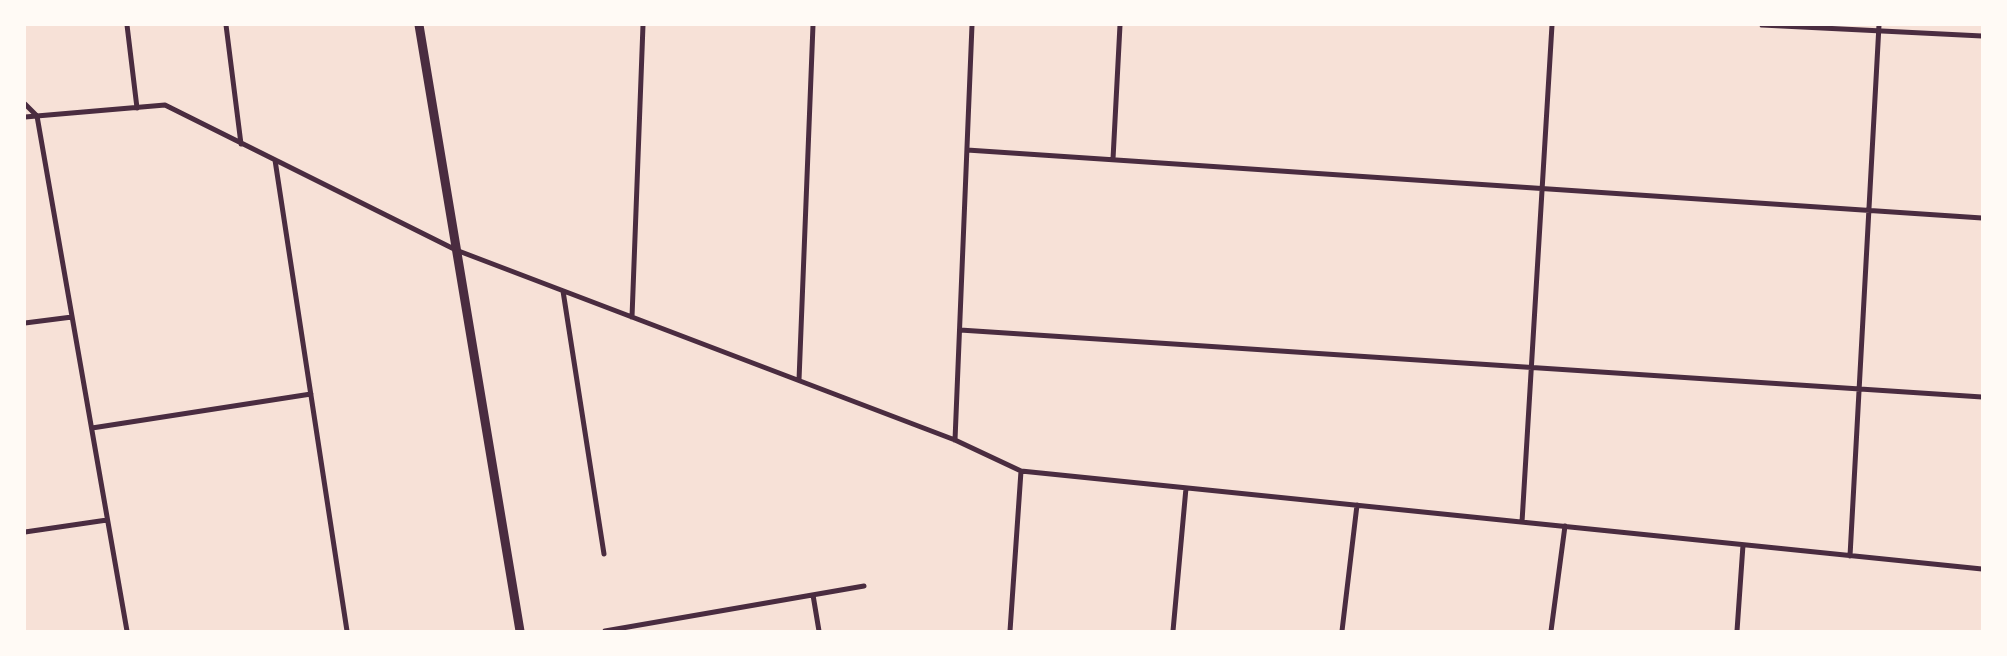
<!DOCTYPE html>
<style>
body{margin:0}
#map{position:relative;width:2007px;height:656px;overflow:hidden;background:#f7e1d7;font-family:Barlow,sans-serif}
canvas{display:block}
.frame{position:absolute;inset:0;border:26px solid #fffaf5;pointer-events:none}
</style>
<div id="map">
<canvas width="2007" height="656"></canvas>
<div class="frame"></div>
</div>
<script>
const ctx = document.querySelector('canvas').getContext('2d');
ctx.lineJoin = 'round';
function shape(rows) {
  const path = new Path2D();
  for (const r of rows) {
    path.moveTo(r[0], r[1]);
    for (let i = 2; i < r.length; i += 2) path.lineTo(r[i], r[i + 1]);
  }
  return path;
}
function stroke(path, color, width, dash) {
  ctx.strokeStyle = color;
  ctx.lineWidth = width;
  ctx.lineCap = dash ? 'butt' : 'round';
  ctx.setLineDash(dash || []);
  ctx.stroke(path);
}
stroke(shape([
 [127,25,137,108],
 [226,25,241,144],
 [1762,25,1982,36],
 [25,104,37,116,127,631],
 [25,117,165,105,456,250,955,440,1021,471,1982,569],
 [967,150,1982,218],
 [1113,159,1120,25],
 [275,160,347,631],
 [563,291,604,554],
 [632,317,643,25],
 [25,323,72,317],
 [960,330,1982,397],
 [799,380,813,25],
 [92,428,311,394],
 [955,440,972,25],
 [1522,522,1552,25],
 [25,532,107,520],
 [1850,556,1879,25],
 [813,595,819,631],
 [605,631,864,586],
 [1010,631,1021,471],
 [1173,631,1186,488],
 [1342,631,1357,505],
 [1551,631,1565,526],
 [1737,631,1743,545]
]), '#4a2c40', 5);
stroke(shape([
 [419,25,520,631]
]), '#4a2c40', 9);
</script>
